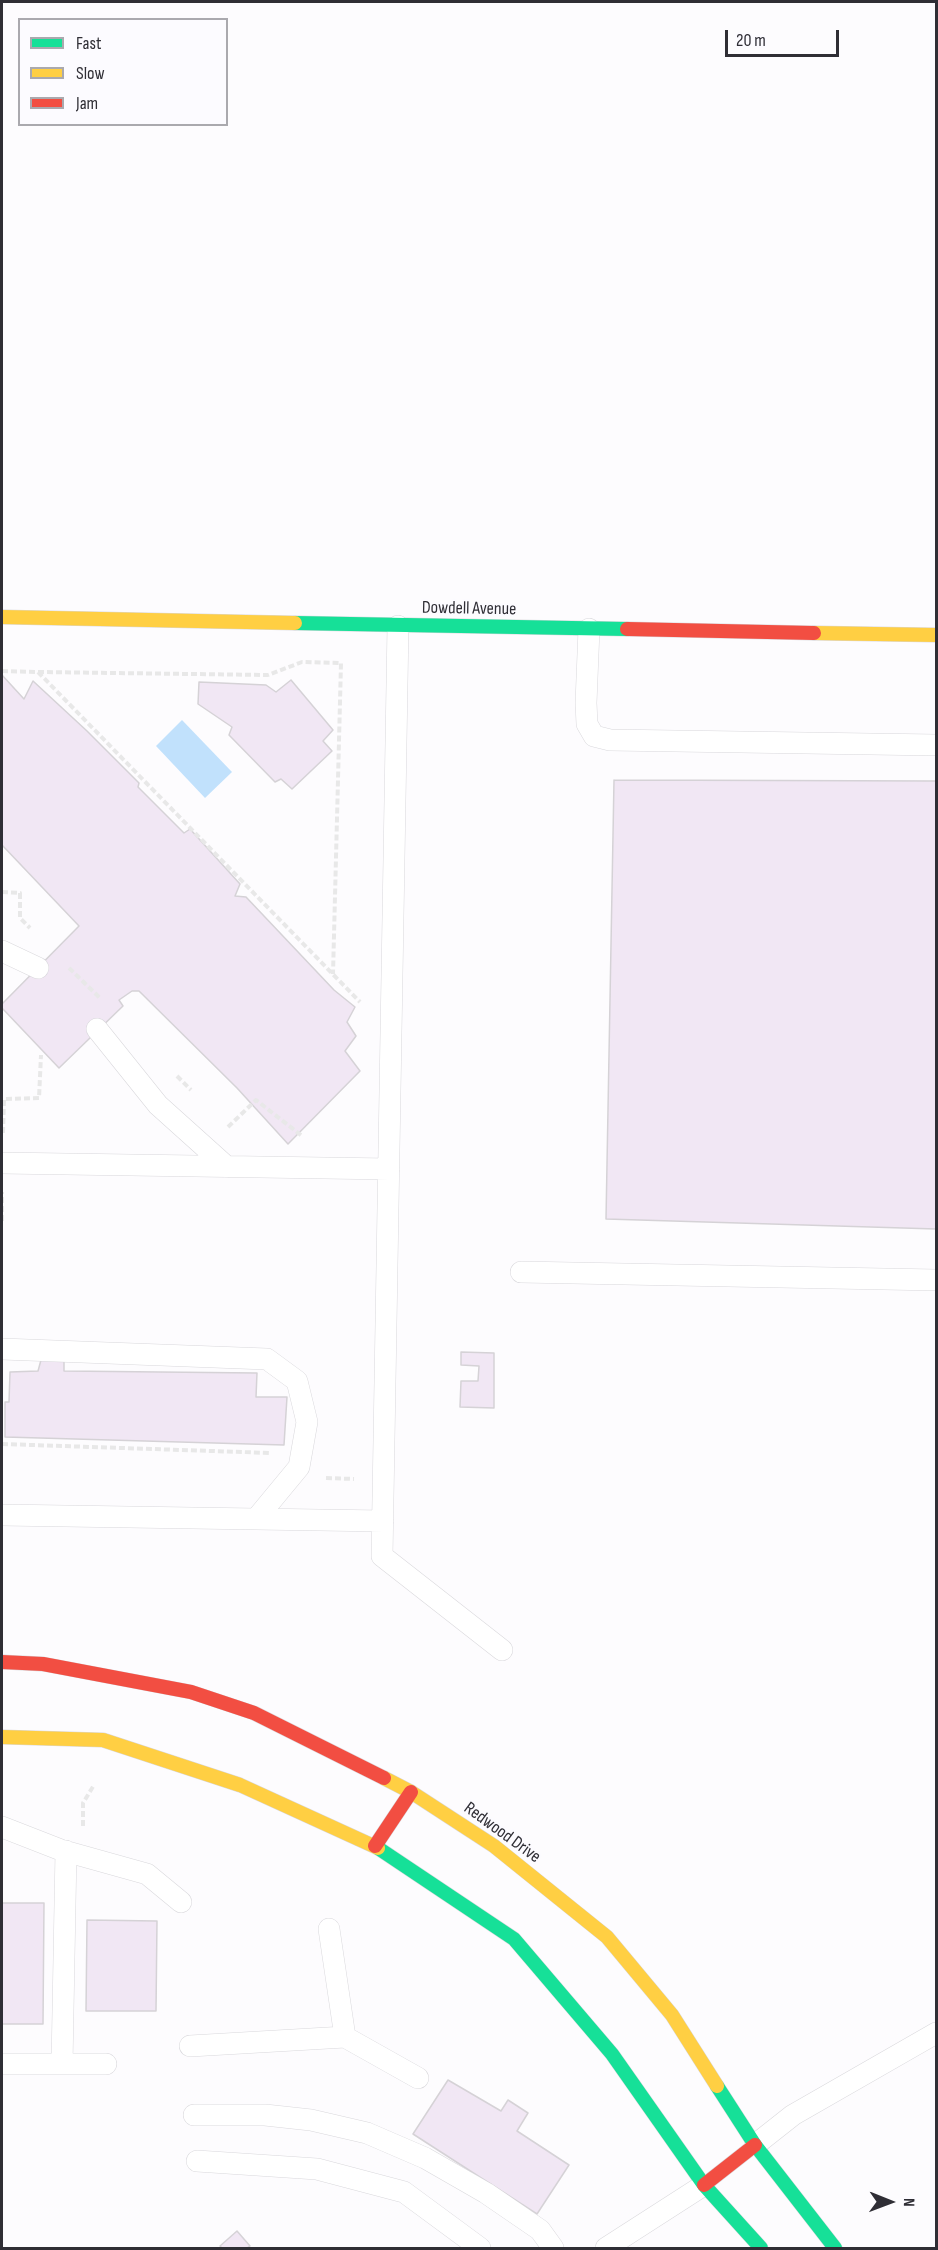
<!DOCTYPE html>
<style>
body{margin:0}
#map{position:relative;width:938px;height:2250px;overflow:hidden;background:#fdfcfe;font-family:"Sofia Sans Condensed",sans-serif}
canvas{display:block}
.frame{position:absolute;inset:0;border:3px solid #2f2e35;pointer-events:none}
.legend{position:absolute;left:18px;top:18px;width:210px;height:108px;box-sizing:border-box;background:#fcfbff;border:2px solid #aaa9ae;margin:0;padding:8px 10px;list-style:none;font-size:18px;color:#2f2e35}
.legend li{display:flex;align-items:center;gap:12px;height:30px}
.legend b{width:30px;border:2px solid #aaa9ae}
.north{position:absolute;left:860px;top:2172px;width:60px;height:60px;-webkit-text-stroke:4px #fcfbff;paint-order:stroke;rotate:91deg;font-size:16px;font-weight:700;line-height:24px;text-align:center;color:#2f2e35}
.north::after{content:'';display:block;margin:auto;width:21px;height:27px;background:#2f2e35;clip-path:polygon(50% 0,100% 100%,50% 72%,0 100%)}
.scale{position:absolute;left:725px;top:30px;width:114px;height:27px;box-sizing:border-box;border:3px solid #2f2e35;border-top:0;padding-left:8px;font-size:18px;line-height:21px;white-space:nowrap;color:#2f2e35;-webkit-text-stroke:4px #fcfbff;paint-order:stroke}
</style>
<div id="map">
<canvas width="938" height="2250"></canvas>
<div class="frame"></div>
<ul class="legend">
<li><b style="height:8px;background:#16e098"></b>Fast</li>
<li><b style="height:8px;background:#ffcf43"></b>Slow</li>
<li><b style="height:8px;background:#f24e42"></b>Jam</li>
</ul>
<div class="north">N</div>
<div class="scale">20 m</div>
</div>
<script>
const ctx = document.querySelector('canvas').getContext('2d');
ctx.lineJoin = 'round';
function fill(path, color) {
  ctx.fillStyle = color;
  ctx.fill(path, 'evenodd');
}
function shape(rows) {
  const path = new Path2D();
  for (const r of rows) {
    path.moveTo(r[0], r[1]);
    for (let i = 2; i < r.length; i += 2) path.lineTo(r[i], r[i + 1]);
  }
  return path;
}
function stroke(path, color, width, dash) {
  ctx.strokeStyle = color;
  ctx.lineWidth = width;
  ctx.lineCap = dash ? 'butt' : 'round';
  ctx.setLineDash(dash || []);
  ctx.stroke(path);
}
function label(font, color, halo, rows, align = 'center') {
  ctx.font = font + ' "Sofia Sans Condensed",sans-serif';
  ctx.lineWidth = 4.5;
  ctx.setLineDash([]);
  ctx.textBaseline = 'middle';
  ctx.strokeStyle = halo;
  ctx.fillStyle = color;
  for (const [text, x, y, turn = 0] of rows) {
    ctx.save();
    ctx.translate(x, y);
    ctx.rotate((+turn || 0) * Math.PI / 180);
    ctx.textAlign = isNaN(turn) ? turn : align;
    if (halo) ctx.strokeText(text, 0, 0);
    ctx.fillText(text, 0, 0);
    ctx.restore();
  }
}
fill(shape([
 [182,720,232,772,205,798,156,746]
]), '#c1e1fc');
const building = shape([
 [2,675,24,699,33,681,87,731,139,783,138,787,184,833,190,829,240,884,235,896,246,897,334,990,355,1007,347,1022,356,1036,345,1051,360,1071,288,1144,237,1088,139,991,132,991,119,1000,123,1006,59,1068,2,1008,2,1004,79,926,2,845,2,675],
 [291,680,333,730,323,741,332,751,292,789,281,779,275,782,229,735,232,727,198,704,199,682,266,685,276,692,291,680],
 [614,780,936,781,936,1229,606,1219,614,780],
 [461,1352,494,1353,494,1408,460,1407,461,1381,478,1381,479,1366,461,1365,461,1352],
 [41,1360,64,1360,64,1371,257,1373,256,1397,287,1397,284,1445,5,1437,5,1402,9,1402,10,1372,38,1371,41,1360],
 [2,1903,44,1903,43,2024,2,2024,2,1903],
 [87,1920,157,1921,156,2011,86,2011,87,1920],
 [448,2080,501,2111,508,2100,528,2113,517,2131,569,2165,537,2214,413,2134,448,2080],
 [237,2231,250,2246,247,2248,222,2248,220,2246,237,2231]
]);
fill(building, '#f1e7f4');
stroke(building, '#d5d2d6', 1.5);
const lane = shape([
 [398,626,382,1556,502,1650],
 [589,629,586,703,587,724,594,736,610,740,936,745],
 [2,951,38,968],
 [97,1029,158,1105,227,1167],
 [2,1163,389,1169],
 [521,1272,936,1280],
 [2,1349,267,1359,297,1381,307,1422,299,1467,256,1519],
 [2,1515,383,1521],
 [2,1827,61,1850,147,1874,181,1902],
 [329,1929,345,2037],
 [190,2046,345,2037,418,2078],
 [2,2064,106,2064],
 [62,2064,66,1851],
 [194,2115,265,2115,311,2120,367,2133,425,2158,486,2193,540,2230,553,2248],
 [755,2145,793,2115,936,2033],
 [197,2161,317,2169,404,2192,480,2248],
 [606,2248,704,2185]
]);
const fast = shape([
 [295,623,627,629],
 [378,1848,514,1939,612,2054,704,2185,761,2248],
 [717,2086,755,2145,835,2248]
]);
const slow = shape([
 [2,617,295,623],
 [814,633,936,635],
 [2,1737,103,1740,240,1785,378,1848],
 [384,1778,411,1792,494,1846,607,1937,672,2015,717,2086]
]);
const jam = shape([
 [627,629,814,633],
 [2,1662,43,1664,191,1692,254,1713,384,1778],
 [375,1846,411,1792],
 [704,2185,755,2145]
]);
stroke(lane, '#d9d8dc', 22);
stroke(fast, '#d9d8dc', 15);
stroke(slow, '#d9d8dc', 15);
stroke(jam, '#d9d8dc', 15);
stroke(shape([
 [2,671,38,672,360,1002],
 [38,672,268,675,302,662,341,663,333,974],
 [2,892,20,893,20,918,30,928],
 [69,968,100,998],
 [177,1076,191,1090],
 [228,1127,256,1100,302,1136],
 [3,1133,4,1099,39,1098,41,1055],
 [2,1221,2,1192],
 [2,1444,271,1453],
 [326,1478,354,1479],
 [83,1826,83,1803,94,1785]
]), '#e8e8e8', 4, [6, 3]);
stroke(lane, '#fff', 21);
stroke(fast, '#16e098', 14);
stroke(slow, '#ffcf43', 14);
stroke(jam, '#f24e42', 14);
label('18px', '#2f2e35', '#fcfbff', [
 ["Dowdell Avenue",469,609,1],
 ["Redwood Drive",502,1833,36]
]);
</script>
